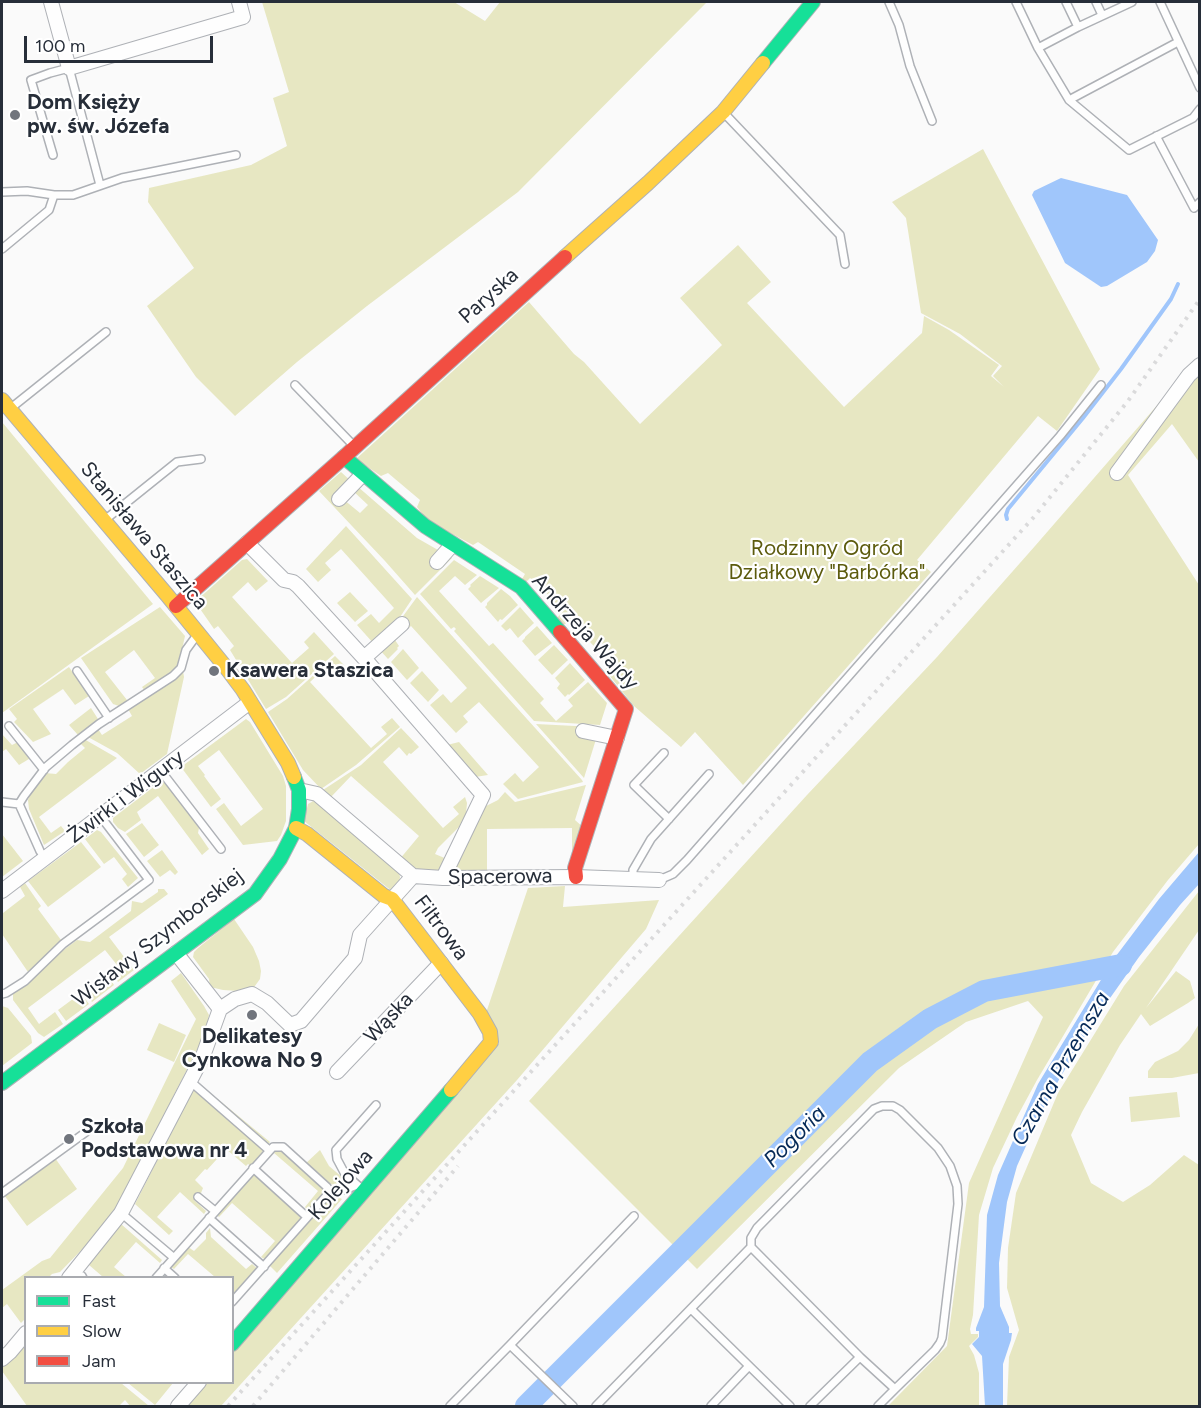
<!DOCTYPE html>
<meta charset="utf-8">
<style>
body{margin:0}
#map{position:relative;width:1201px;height:1408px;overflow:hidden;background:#fafafa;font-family:Figtree,sans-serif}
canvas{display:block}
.frame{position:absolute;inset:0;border:3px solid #272e39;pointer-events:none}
.legend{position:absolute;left:24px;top:1276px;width:210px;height:108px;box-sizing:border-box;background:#fff;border:2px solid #a9abb0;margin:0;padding:8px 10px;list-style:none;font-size:18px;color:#272e39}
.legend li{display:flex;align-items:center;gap:12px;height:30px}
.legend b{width:30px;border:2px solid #a9abb0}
.scale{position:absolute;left:24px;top:36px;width:189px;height:27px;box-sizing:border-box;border:3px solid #272e39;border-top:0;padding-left:8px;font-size:18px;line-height:21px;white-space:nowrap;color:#272e39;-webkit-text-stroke:4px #fff;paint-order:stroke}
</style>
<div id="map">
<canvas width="1201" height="1408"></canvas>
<div class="frame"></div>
<ul class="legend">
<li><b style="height:8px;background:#16e098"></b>Fast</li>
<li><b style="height:8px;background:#ffcf43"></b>Slow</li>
<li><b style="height:8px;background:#f24e42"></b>Jam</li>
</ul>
<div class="scale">100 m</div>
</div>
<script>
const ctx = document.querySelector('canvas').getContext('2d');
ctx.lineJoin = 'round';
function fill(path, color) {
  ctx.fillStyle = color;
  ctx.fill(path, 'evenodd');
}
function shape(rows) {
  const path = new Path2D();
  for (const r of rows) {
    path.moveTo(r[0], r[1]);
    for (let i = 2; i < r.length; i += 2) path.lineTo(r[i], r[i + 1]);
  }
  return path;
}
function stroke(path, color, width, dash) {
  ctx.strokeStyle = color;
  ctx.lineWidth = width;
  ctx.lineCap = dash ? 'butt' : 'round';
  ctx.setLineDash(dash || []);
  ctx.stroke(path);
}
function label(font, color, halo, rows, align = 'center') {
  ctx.font = font + ' Figtree,sans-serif';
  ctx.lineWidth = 4.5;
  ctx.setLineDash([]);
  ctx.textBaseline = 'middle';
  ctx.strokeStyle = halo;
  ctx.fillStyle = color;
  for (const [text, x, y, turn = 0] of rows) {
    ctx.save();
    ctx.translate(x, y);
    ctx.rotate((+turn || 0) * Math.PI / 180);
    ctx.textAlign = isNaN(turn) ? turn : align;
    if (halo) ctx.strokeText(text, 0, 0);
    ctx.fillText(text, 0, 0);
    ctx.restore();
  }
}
fill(shape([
 [262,2,454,2,485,21,500,2,707,2,518,192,367,306,297,362,235,416,196,377,147,306,194,268,148,202,149,188,251,165,287,146,273,98,289,92],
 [983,149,1100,369,1057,431,1038,416,917,560,931,572,743,785,695,732,681,747,634,706,605,670,610,664,571,621,563,625,557,618,563,611,536,582,530,578,525,583,521,581,525,574,478,542,473,545,428,521,417,507,420,500,388,473,381,476,356,459,529,302,574,354,584,362,640,424,722,345,680,298,738,245,771,282,747,303,844,407,922,333,924,316,949,330,999,365,991,376,1004,387,993,376,1002,366,960,334,921,313,906,218,892,202],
 [1199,357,1199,462,1172,424,1128,475,1199,585,1199,844,1168,880,1113,952,1037,1080,1017,1117,993,1168,979,1215,973,1315,970,1329,971,1334,978,1334,978,1337,969,1346,974,1355,979,1373,979,1406,888,1406,947,1346,969,1183,1043,1017,1028,1001,966,1022,899,1068,697,1269,529,1101,807,795,937,657,1035,546],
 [2,422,153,604,2,713],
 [341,472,352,482,343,499,360,513,368,505,352,490,357,486,417,538,452,558,415,595,385,561,319,491],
 [346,526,412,599,398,620,374,644,357,625,371,614,379,623,394,608,341,549,325,563,331,570,318,582,306,569],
 [247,559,268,581,256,591,248,582,232,597,292,663,309,648,304,642,314,632,334,654,286,697,266,709,230,650,234,646,218,626,214,629,196,603,197,600,242,560],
 [454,560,477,575,465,585,455,576,439,591,489,646,493,643,544,699,540,703,556,721,573,706,568,700,588,682,607,703,600,725,534,721,454,631,456,629,454,627,451,629,420,594],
 [480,576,499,588,481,603,468,589,471,586,470,585],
 [501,589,510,596,518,605,502,620,500,619,498,622,485,607,487,605,487,603],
 [350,592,368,611,355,622,337,603],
 [417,597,582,780,583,782,518,799,503,784,515,773,523,782,539,767,479,702,463,716,468,722,456,733,430,705,443,694,451,703,467,688,411,626,395,640,399,646,397,648,398,649,388,659,379,649],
 [160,607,185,636,179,663,172,672,145,691,142,687,155,678,134,650,105,672,127,700,125,703,119,706,113,704,81,658],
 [520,607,534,623,518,638,510,628,506,631,501,626],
 [537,626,552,643,535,656,522,641,525,638,525,637],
 [554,645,568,660,552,675,538,660],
 [403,649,419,668,407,680,391,662],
 [335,656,346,667,335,676,326,667,310,682,371,748,387,734,381,727,392,718,400,727,356,765,321,789,303,770,268,712,287,699],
 [570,663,585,680,569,695,568,694,565,697,557,688,560,684,555,678],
 [69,667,89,696,75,705,63,689,33,709,51,734,33,742,14,722,17,719,9,709],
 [183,671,184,677,167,754,140,774,117,753,88,737,98,729,102,735,132,716,128,709,170,682],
 [422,671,439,690,428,702,410,683],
 [91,708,98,719,78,735,69,725],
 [246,719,250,722,283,776,286,786,286,821,281,835,277,841,243,845,216,809,224,803,241,826,263,809,219,750,198,766,205,775,204,776,221,799,211,807,181,767],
 [536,724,595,727,597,736,584,778],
 [401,728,419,747,411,754,409,753,407,756,399,747,383,762,443,828,459,814,453,807,465,797,467,803,466,814,459,827,438,848,435,854,447,859,440,870,433,873,417,869,399,860,419,836,351,776,331,797,323,790,361,765],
 [2,734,12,745,20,741,29,753,29,759,19,765,6,749,2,752],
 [84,739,117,758,39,817,51,833,61,826,65,831,44,845,29,809,28,800,31,790,45,773,56,774,68,762,85,748,80,743],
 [459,742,488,775,475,777,447,745],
 [164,779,199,828,198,833,209,849,202,855,158,796,137,812,141,820,125,832,118,828,113,822,113,818],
 [586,785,575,820,584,828,572,863,572,828,487,829,487,873,455,872,453,864,484,807,498,800,505,792,515,802],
 [315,800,399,872,400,877,399,886,393,892,304,821,308,804],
 [142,823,159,845,144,857,126,834],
 [97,830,101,832,138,878,128,887,122,879,127,874,114,857,104,864,85,839],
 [2,834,23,861,2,877],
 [81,842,101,867,48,907,28,881],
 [162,850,178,872,175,875,170,870,160,877,147,861],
 [140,881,48,953,36,967,28,972,2,934,2,912,3,913,25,896,20,887,25,883,41,906,38,909,61,940],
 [565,886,563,907,659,900,646,929,517,1080,221,1406,186,1406,206,1383,232,1382,233,1351,499,1043,486,1013,528,888],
 [158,889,164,889,168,894,109,937,134,970,118,982,110,971,117,965,105,950,28,1008,39,1024,55,1012,63,1024,44,1037,38,1033,13,1000,13,993,41,971,50,960,77,940,90,942,131,911,132,901,142,903,158,892],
 [1199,891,1199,930,1146,1008,1176,971,1190,981,1195,998,1188,1003,1150,1026,1141,1014,1120,1045,1082,1112,1071,1135,1091,1183,1123,1202,1150,1185,1184,1155,1199,1165,1199,1406,1007,1406,1009,1357,1019,1330,1007,1288,1008,1248,1016,1193,1058,1093,1124,986],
 [234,919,253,947,259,961,261,971,260,979,252,990,238,991,223,990,210,987,209,979,193,957,194,952,198,948],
 [181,973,204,1006,209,1015,206,1032,117,1207,100,1231,60,1272,52,1274,49,1277,26,1278,25,1319,21,1323,7,1304,2,1308,2,1290,42,1261,50,1258,123,1168,196,1019,171,981],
 [107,974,114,985,92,1002,84,991],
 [81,993,89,1004,66,1021,58,1010],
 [2,1006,8,1008,31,1036,32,1043,2,1066],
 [159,1023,186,1035,174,1062,147,1050],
 [1199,1024,1199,1073,1172,1078,1148,1078,1148,1071,1155,1062,1178,1051,1189,1040],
 [197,1082,270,1142,251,1166,248,1164,246,1166,226,1149,207,1170,205,1169,195,1180,203,1188,201,1193,194,1200,206,1211,204,1214,180,1192,157,1217,173,1231,169,1235,135,1204],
 [1177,1092,1180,1117,1131,1122,1129,1097],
 [278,1149,288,1156,325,1188,326,1191,308,1211,305,1207,318,1191,274,1153],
 [320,1150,329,1166,349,1183,347,1185,337,1186,328,1183,305,1164],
 [55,1158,77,1189,27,1226,4,1195],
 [254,1173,302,1217,301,1220,266,1260,261,1257,275,1241,232,1203,219,1217,216,1214,252,1174],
 [336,1196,342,1199,277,1273,269,1265,326,1201],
 [121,1224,162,1260,160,1263,136,1242,114,1267,126,1277,103,1277,89,1265,78,1277],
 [210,1228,211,1237,246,1269,252,1264,258,1269,233,1298,232,1278,215,1277,188,1254,174,1269,171,1267,188,1247,194,1251,206,1239,206,1233],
 [25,1337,26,1382,121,1383,149,1406,130,1406,125,1400,119,1406,27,1406,2,1371,2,1362],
 [128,1383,173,1383,155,1405]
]), '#e7e7c2');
fill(shape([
 [1061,178,1127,195,1158,240,1155,251,1147,262,1107,286,1101,287,1065,263,1032,195,1034,191],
 [1199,852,1199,884,1180,905,1139,957,1096,1018,1061,1076,1039,1117,1017,1166,1007,1202,999,1263,1000,1306,1009,1327,1009,1333,1012,1333,1011,1340,1003,1364,1003,1406,985,1406,982,1356,972,1344,979,1337,979,1331,976,1331,976,1328,984,1307,987,1215,998,1175,1038,1084,1113,960,1159,899]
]), '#a0c6fb');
stroke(shape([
 [1007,519,1006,515,1008,509,1083,418,1121,369,1171,299,1178,284]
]), '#a0c6fb', 4);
stroke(shape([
 [526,1406,870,1062,930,1019,984,991,1121,965]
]), '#a0c6fb', 22);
const lane = shape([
 [889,2,899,25,910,66,932,121],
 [1016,2,1038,48,1069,100,1129,150,1193,118,1200,109],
 [1066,2,1078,27],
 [1096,2,1102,15],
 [1160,2,1200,88],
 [1038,48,1078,27,1132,2],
 [1069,100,1178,42],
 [725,114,840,235,845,264],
 [1156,136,1194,208,1200,202],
 [53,155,31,80,50,73,69,68,100,185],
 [2,192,27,191,54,195,73,195,122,178,236,155],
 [2,249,49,210,54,195],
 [295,385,353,445],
 [11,408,106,332],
 [106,519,177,462,201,459],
 [77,671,109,718],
 [9,726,44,770],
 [664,753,634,785,669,819],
 [161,771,221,849],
 [2,802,19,804],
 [45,859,40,851,19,804,24,796,46,767,72,745,99,724,173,676,181,668,186,650,197,635],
 [633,878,633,870,651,839,709,774],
 [659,880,673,874,687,860,1060,436,1101,385],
 [2,994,6,993,25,981,63,944,149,880,101,817],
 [190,1081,269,1150],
 [253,1168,307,1217],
 [362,1189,345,1174,337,1159,336,1150,376,1105],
 [329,1190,337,1191,347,1189,357,1185],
 [2,1193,86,1132],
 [198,1197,215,1211],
 [121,1213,173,1257],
 [209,1218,264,1267],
 [751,1247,751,1238,757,1228,874,1109,882,1106,893,1106,900,1110,938,1148,950,1166,957,1186,958,1204,942,1338,940,1343,935,1350,895,1389,860,1357],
 [164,1268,175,1278],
 [82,1276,83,1278],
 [156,1278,273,1147,283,1147,327,1187,329,1190,328,1194,232,1302],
 [691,1309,790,1406],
 [450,1406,510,1345],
 [573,1406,510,1345,634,1216],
 [596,1406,751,1247,860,1357,810,1406],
 [711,1406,749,1366],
 [878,1406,895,1389]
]);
const street = shape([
 [51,2,69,68,243,17,239,2],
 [1117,473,1189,375,1200,365],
 [339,499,363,474],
 [247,543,284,580,293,582,298,586,364,658,483,795,443,878],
 [437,562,453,544],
 [364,658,402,624],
 [583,731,617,738],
 [299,790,317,794,413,876,443,878,576,877,659,880],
 [2,891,250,702],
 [220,1009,235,999,252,994,267,1003,290,1025,301,1021,355,958,360,935,413,876],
 [337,1072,441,963],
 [69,1278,121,1213,203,1056,220,1009,176,953],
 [2,1359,10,1352,26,1333],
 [178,1406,199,1382]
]);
const fast = shape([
 [763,63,813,2],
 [344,457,425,526,521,587,560,632],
 [2,1083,255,894,280,859,296,828,299,809,299,790,294,777],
 [232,1344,451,1090]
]);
const slow = shape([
 [565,257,648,183,723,112,763,63],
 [2,400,167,595,228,670,243,690,288,763,294,777],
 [296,828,307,834,384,896,392,899,480,1014,490,1032,491,1042,451,1090]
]);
const jam = shape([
 [176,606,344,457,565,257],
 [560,632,626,709,575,868,576,877]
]);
stroke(lane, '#aeb1b6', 10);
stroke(street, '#aeb1b6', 16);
stroke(fast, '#aeb1b6', 16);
stroke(slow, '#aeb1b6', 16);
stroke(jam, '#aeb1b6', 16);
stroke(lane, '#fefefe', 7);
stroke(street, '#fefefe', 14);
stroke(fast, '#16e098', 14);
stroke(slow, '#ffcf43', 14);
stroke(jam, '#f24e42', 14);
stroke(shape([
 [228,1406,1033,518,1128,401,1200,299],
 [253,1406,458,1166]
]), '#dadadb', 4, [3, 6]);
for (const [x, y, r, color] of [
 [15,115,6,"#71757d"],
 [214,671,6,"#71757d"],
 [252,1015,6,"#71757d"],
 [69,1139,6,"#71757d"]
]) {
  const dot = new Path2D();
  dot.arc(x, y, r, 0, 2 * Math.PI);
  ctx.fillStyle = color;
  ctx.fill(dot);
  stroke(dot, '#fff', 2);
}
label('bold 21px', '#272e39', '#fff', [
 ["Dom Księży",27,103],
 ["pw. św. Józefa",27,127],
 ["Ksawera Staszica",226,671],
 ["Delikatesy",252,1037,"center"],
 ["Cynkowa No 9",252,1061,"center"],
 ["Szkoła",81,1127],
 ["Podstawowa nr 4",81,1151]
], 'left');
label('21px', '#272e39', '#fff', [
 ["Paryska",489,296,-42],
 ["Stanisława Staszica",144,536,50],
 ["Andrzeja Wajdy",585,632,48],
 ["Żwirki i Wigury",126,797,-37],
 ["Spacerowa",500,877,-1],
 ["Filtrowa",441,928,53],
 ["Wisławy Szymborskiej",158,938,-38],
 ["Wąska",389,1018,-47],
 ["Kolejowa",341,1185,-49]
]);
label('21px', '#5c5b0d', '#fff', [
 ["Rodzinny Ogród",827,549],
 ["Działkowy \"Barbórka\"",827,573]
]);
label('italic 22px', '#052957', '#fff', [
 ["Czarna Przemsza",1061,1069,-60],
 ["Pogoria",795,1137,-45]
]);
</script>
